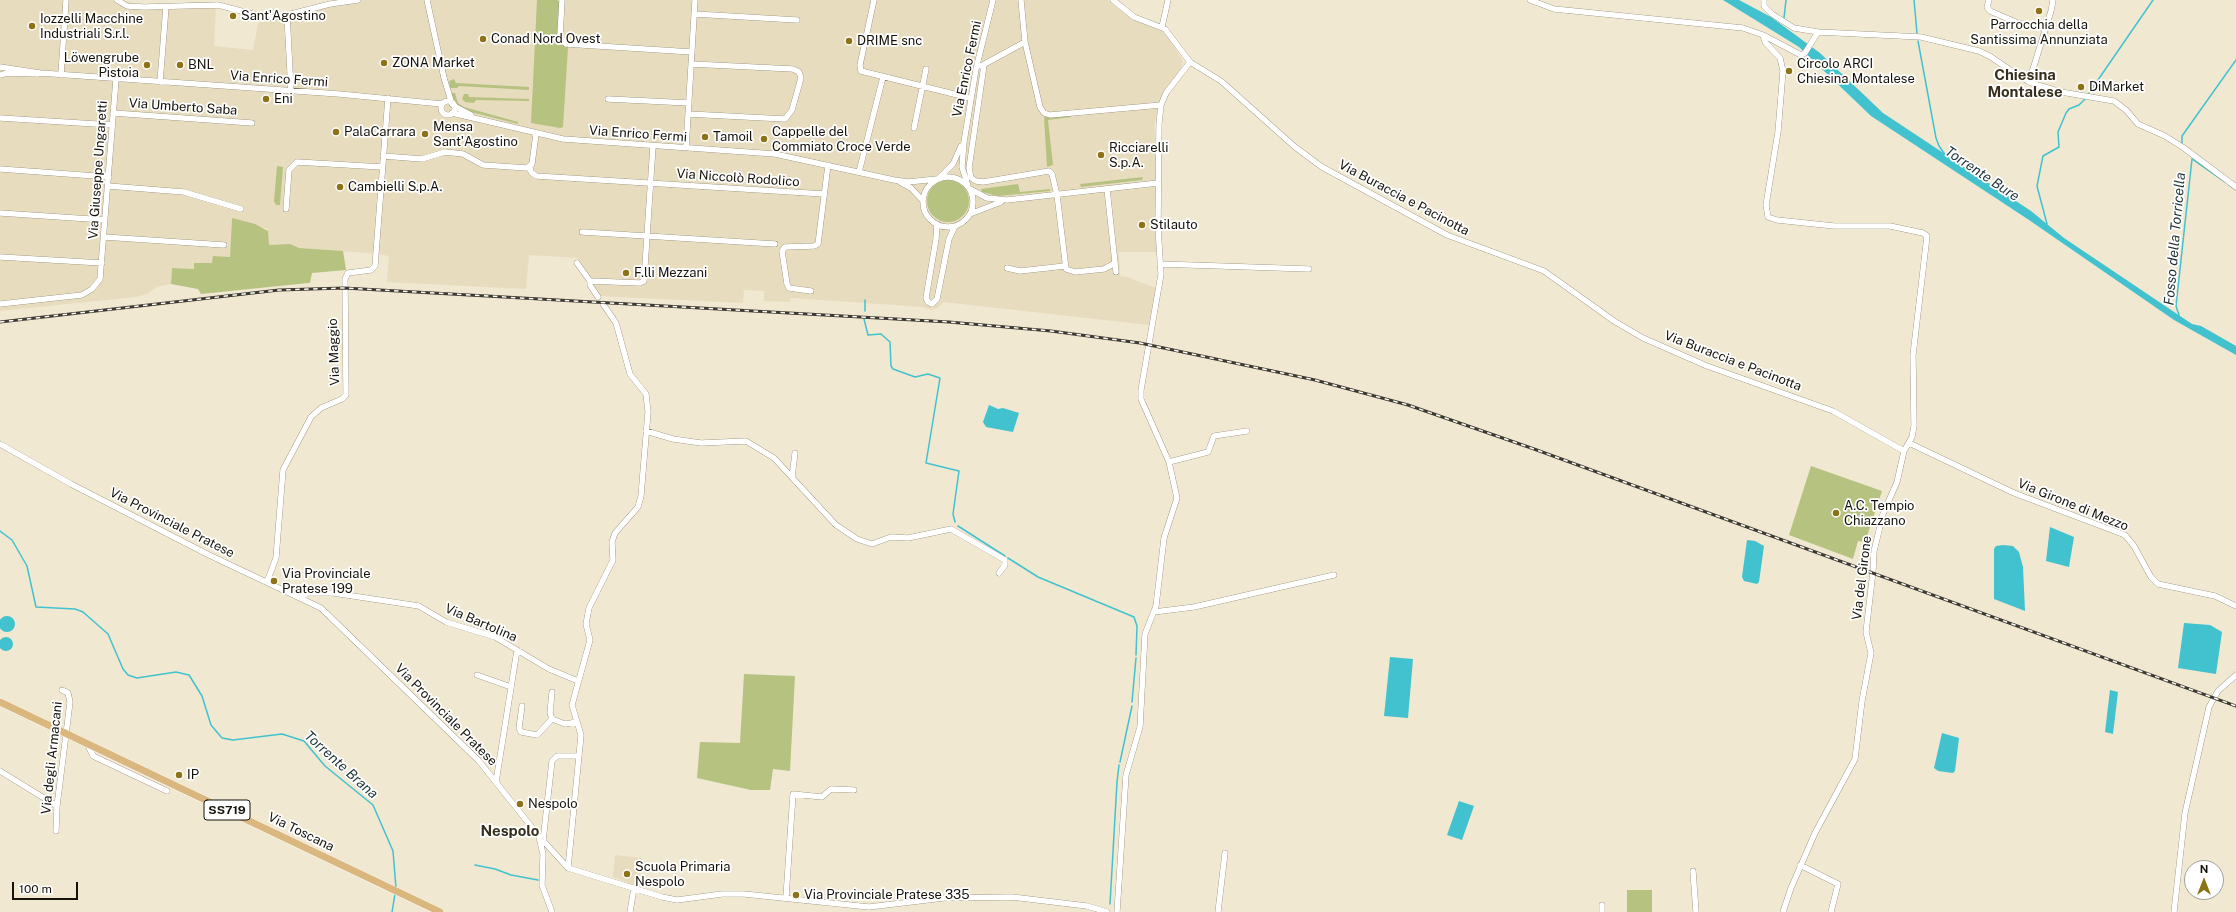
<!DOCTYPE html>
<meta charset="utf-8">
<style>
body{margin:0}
#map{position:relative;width:2236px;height:912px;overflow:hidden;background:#f0e8d1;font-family:"Public Sans",sans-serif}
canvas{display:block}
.north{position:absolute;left:2184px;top:860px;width:40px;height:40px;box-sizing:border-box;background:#fff;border:1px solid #a1a09d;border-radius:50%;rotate:0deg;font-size:11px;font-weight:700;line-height:16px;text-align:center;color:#15120a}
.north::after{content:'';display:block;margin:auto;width:14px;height:18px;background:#8d7216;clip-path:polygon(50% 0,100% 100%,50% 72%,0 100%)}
.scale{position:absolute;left:12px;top:882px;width:66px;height:18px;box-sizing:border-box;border:2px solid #15120a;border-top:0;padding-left:5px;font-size:12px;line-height:14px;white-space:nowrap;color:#15120a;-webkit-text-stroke:3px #fff;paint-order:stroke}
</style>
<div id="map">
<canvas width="2236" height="912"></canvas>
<div class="north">N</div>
<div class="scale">100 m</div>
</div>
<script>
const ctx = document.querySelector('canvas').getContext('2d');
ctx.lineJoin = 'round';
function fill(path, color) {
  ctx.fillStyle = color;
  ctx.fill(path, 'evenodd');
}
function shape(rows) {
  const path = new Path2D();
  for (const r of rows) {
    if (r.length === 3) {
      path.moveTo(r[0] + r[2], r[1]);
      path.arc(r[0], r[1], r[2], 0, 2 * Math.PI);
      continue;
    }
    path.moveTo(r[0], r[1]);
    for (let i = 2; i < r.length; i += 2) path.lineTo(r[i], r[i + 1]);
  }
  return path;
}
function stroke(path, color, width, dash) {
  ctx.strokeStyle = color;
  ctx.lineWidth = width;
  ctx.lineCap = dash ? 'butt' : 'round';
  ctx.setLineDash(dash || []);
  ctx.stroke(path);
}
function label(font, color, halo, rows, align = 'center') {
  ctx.font = font + ' "Public Sans",sans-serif';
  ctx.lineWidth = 3.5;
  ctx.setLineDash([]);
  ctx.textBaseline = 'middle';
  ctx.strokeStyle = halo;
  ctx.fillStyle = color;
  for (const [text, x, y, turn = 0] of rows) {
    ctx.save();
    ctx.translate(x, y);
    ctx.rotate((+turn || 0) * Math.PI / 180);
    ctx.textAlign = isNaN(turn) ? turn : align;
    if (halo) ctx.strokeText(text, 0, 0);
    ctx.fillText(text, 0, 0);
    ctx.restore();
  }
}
fill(shape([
 [0,0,123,0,137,4,165,5,189,2,216,3,214,46,253,50,260,15,271,16,343,0,1108,0,1132,19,1157,28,1166,34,1183,61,1181,68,1162,98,1155,121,1157,252,1119,252,1120,276,1127,277,1156,288,1149,325,944,302,937,308,931,310,923,307,791,298,790,302,764,301,764,291,744,290,743,303,599,296,578,258,529,255,526,289,387,282,389,256,367,253,267,246,268,229,232,218,230,257,194,269,172,268,171,284,157,287,147,294,136,297,0,311],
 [615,855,642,858,639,887,613,877]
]), '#e8dcbe');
fill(shape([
 [537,0,557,0,560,2,558,42,568,47,563,127,560,128,531,123],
 [454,79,456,83,529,87,529,90,459,86,457,88,450,88,449,81],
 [451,93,455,93,458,103,464,107,518,122,518,124,463,110,455,104],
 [464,94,468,94,469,97,529,99,529,101,476,100,474,103,465,102,462,99],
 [1071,115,1071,117,1048,120,1053,165,1047,167,1044,117],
 [277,166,283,167,280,205,276,205,274,201],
 [1143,177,1142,180,1081,187,1080,184],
 [948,201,21],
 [1018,184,1020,192,1050,189,1050,191,998,196,982,192,981,189],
 [232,218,255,224,268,231,269,245,290,244,299,248,343,251,346,270,312,273,310,283,308,283,201,294,198,289,171,284,172,268,194,269,194,263,212,263,213,256,230,257],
 [1811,466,1882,491,1865,542,1858,541,1853,559,1789,535],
 [744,674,795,676,790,771,773,769,770,790,751,790,697,778,700,742,740,743],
 [1627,890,1652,890,1652,912,1627,912]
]), '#b6c280');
fill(shape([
 [1723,0,1739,0,1771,17,1820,53,1883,113,2031,211,2064,238,2192,324,2201,326,2236,346,2236,355,2174,320,2029,220,1871,116,1799,47],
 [989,405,998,409,1003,408,1019,413,1013,432,986,427,983,422],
 [2050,527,2074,537,2069,567,2046,561],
 [1747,540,1755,541,1764,546,1759,582,1757,584,1744,581,1742,577],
 [2003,545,2013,546,2019,552,2023,567,2025,611,1994,599,1994,549,1996,546],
 [7,624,8],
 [2184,623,2210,625,2222,632,2216,674,2178,668],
 [6,644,7],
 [1390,657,1413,659,1408,718,1384,716],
 [2110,690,2118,692,2113,734,2105,732],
 [1942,733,1959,738,1955,771,1953,773,1938,771,1934,768],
 [1459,801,1474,806,1462,840,1447,835]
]), '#41c2ce');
stroke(shape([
 [1914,0,1917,33],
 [1784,18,1786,0],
 [1918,41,1936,138,1939,146,1946,156],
 [2089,93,2153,0],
 [2182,144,2182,136,2236,60],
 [2192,159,2225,182],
 [2229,185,2236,190],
 [2047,224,2037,186,2043,156,2059,147,2058,132,2066,113,2069,109,2079,105,2085,99],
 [865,311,865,300],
 [2179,315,2176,306,2192,159],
 [864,319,868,335,881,334,890,342,891,366,893,369,915,377,928,374,940,378,926,463,959,471,953,514,955,522],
 [958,526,1005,556],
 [0,531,12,540,27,566,36,607,75,609,83,612,108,634,123,669,128,675,137,678,176,672,189,675,202,696,211,725,222,738,233,740,282,734,304,741,325,766,373,805,393,851,396,888],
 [1008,558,1038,577,1134,617,1137,626,1136,655],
 [1132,702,1136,658],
 [1120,762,1132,706],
 [475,865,495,869,511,875,538,880],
 [1110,904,1117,782,1119,765],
 [392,912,395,894]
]), '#41c2ce', 1.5);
const minor = shape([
 [117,0,127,6,144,7,218,5,268,18,287,15,330,4,358,0],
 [427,0,444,78,452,104],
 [562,0,560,36,566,44,692,52],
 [874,0,860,65,861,71,970,98],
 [1021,0,1025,42,1040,107,1044,113,1050,115,1161,105],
 [1113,0,1134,17,1165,29,1190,62,1221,81,1295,147,1322,167,1447,235,1544,271,1614,321,1643,338,1707,366,1833,411,1904,451],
 [1530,0,1554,9,1743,28,1763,35,1801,55,1805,53,1818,32,1921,37,1979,51,1991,57,2019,76,2034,84,2061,92,2114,101,2126,110,2138,124,2165,136,2184,148,2236,187],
 [1764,0,1764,6,1772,14,1794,28,1818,32],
 [1989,0,1987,7,1990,11,2018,23,2046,28],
 [694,14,797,20],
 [287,15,291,91],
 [1162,27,1168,0],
 [1763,35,1765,42,1780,58,1783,71,1778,132,1766,205,1768,217,1777,220,1834,226,1890,226,1923,233,1927,236,1913,355,1914,426,1912,437,1904,451,1897,482,1883,514,1874,551,1873,571,1866,632,1871,653,1862,701,1855,759,1815,833,1791,888,1783,912],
 [984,65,969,168,971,178,976,181,983,182,1049,171,1052,174,1057,195,1066,269,1075,272,1104,269,1115,263],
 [981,66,1025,42],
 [0,67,40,73,339,94,442,104],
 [0,75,7,73,38,74],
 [61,75,66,0],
 [160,82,166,7],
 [2029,82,2051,11,2053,0],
 [608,99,689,103],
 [448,108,7],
 [454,106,471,115],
 [113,113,252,123],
 [452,113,563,139,775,154,894,180,908,182,937,179],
 [688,114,785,119,792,110,801,78,799,72,793,69,691,64],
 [0,118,112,125],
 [914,128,926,69],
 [686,148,695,0],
 [383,156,422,159,445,152,463,154,483,165,527,168,532,164,536,134],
 [530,168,531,172,536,176,824,194],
 [0,169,109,177],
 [859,172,883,77],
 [948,202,25],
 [939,178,953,164,961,146],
 [900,182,911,188,923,201],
 [108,186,184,192,241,209],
 [968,186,962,167,964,142,976,69,993,0],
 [970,189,987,198,1007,200,1158,183],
 [1107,189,1116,272],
 [286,209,289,170,297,162,382,167],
 [0,213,105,220],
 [970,214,1001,202],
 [937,224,936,239,926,298,928,302,932,304,937,299,949,239,955,226],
 [582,232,775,244],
 [104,237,224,245],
 [0,257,102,263],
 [577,263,590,281,590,285,598,297],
 [1160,264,1309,269],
 [1007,268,1020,271,1065,266],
 [590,281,640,283,644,281,653,146],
 [811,291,789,288,787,284,782,251,785,247,814,246,818,244,828,165],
 [0,304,82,295,92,289,100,279,116,79],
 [646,431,673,439,701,443,746,441,774,458,836,525,857,539,872,544,891,537,908,538,951,529,1005,560,1005,565,999,573],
 [1909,443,2014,493,2125,535,2134,546,2151,577,2158,584,2215,596,2236,606],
 [0,444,71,484,207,554,321,608,479,761,538,835,568,868,662,897,677,900,722,894,744,894,869,907,944,898,1012,897,1087,906,1107,912],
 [1169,462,1208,452,1214,436,1247,431],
 [792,477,795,453],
 [267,582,276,558,283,470,311,417,321,408,342,399,346,395,345,279,348,273,371,270,375,266,388,98],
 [301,597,308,593,333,593,419,606,446,622,495,637,549,669,578,681],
 [1154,612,1194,607,1334,575],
 [477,675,511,687],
 [552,692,550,713,552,719,565,724,577,722],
 [522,706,519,728,521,732,537,735,552,719],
 [87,743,93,756,167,791],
 [0,771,57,806],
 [496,782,517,650],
 [56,831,57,806,70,702,68,693,62,690],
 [539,837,543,854,542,885,552,912],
 [543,841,552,761,557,756,579,756],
 [1800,865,1838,884,1831,912],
 [568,868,581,735,572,705,590,640,586,624,589,608,613,560,612,542,615,533,638,507,641,496,648,412,646,394,630,374,616,323,603,304],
 [1693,871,1696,912],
 [786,897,793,794,822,797,831,789,854,790],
 [630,912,634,888],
 [1117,912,1126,775,1140,727,1145,634,1156,606,1164,538,1177,498,1169,462,1141,399,1141,390,1161,274,1158,228,1159,124,1161,105,1166,93,1190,62],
 [1218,912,1225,853],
 [1602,912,1602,905],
 [2174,912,2185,813,2209,707,2218,691,2236,675]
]);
const major = shape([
 [0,702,440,912]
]);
stroke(minor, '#7d7561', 6);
stroke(major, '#fff', 8);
stroke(minor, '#fff', 5.5);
stroke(major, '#d9b77f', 7);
const rail = shape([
 [0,322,279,290,344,288,949,322,1051,331,1140,343,1315,380,1408,405,1534,449,2236,706]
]);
stroke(rail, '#3d392f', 3);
stroke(rail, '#fff', 1.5, [4.5]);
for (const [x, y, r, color] of [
 [2039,11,4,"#8d7216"],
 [233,16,4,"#8d7216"],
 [32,26,4,"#8d7216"],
 [483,39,4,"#8d7216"],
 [849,41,4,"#8d7216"],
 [384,63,4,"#8d7216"],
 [147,65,4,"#8d7216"],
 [180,65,4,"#8d7216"],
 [1789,71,4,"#8d7216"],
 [2081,87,4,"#8d7216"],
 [266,99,4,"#8d7216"],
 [336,132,4,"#8d7216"],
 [425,134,4,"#8d7216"],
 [705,137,4,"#8d7216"],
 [764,139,4,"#8d7216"],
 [1101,155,4,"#8d7216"],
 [340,187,4,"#8d7216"],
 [1142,225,4,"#8d7216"],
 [626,273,4,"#8d7216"],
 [1836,513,4,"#8d7216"],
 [274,581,4,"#8d7216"],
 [179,775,4,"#8d7216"],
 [520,804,4,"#8d7216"],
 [627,874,4,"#8d7216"],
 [796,895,4,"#8d7216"]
]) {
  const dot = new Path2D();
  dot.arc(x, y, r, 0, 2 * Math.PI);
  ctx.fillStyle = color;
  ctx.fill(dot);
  stroke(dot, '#fff', 1.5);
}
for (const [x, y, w] of [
 [227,810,46]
]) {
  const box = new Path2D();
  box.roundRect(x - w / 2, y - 10, w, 20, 3);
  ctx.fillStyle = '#fff';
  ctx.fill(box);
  stroke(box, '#15120a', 1);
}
label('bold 12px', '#15120a', null, [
 ["SS719",227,810]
]);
label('13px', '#15120a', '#fff', [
 ["Sant'Agostino",241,16],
 ["Iozzelli Macchine",40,19],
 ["Industriali S.r.l.",40,34],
 ["Parrocchia della",2039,25,"center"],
 ["Santissima Annunziata",2039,40,"center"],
 ["Conad Nord Ovest",491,39],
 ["DRIME snc",857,41],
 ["Löwengrube",139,58,"right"],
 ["Pistoia",139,73,"right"],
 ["ZONA Market",392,63],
 ["Circolo ARCI",1797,64],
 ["Chiesina Montalese",1797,79],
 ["BNL",188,65],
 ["DiMarket",2089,87],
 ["Eni",274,99],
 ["Mensa",433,127],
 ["Sant'Agostino",433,142],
 ["PalaCarrara",344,132],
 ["Cappelle del",772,132],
 ["Commiato Croce Verde",772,147],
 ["Tamoil",713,137],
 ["Ricciarelli",1109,148],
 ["S.p.A.",1109,163],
 ["Cambielli S.p.A.",348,187],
 ["Stilauto",1150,225],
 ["F.lli Mezzani",634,273],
 ["A.C. Tempio",1844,506],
 ["Chiazzano",1844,521],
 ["Via Provinciale",282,574],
 ["Pratese 199",282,589],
 ["IP",187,775],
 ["Nespolo",528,804],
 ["Scuola Primaria",635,867],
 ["Nespolo",635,882],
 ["Via Provinciale Pratese 335",804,895]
], 'left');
label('13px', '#15120a', '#fff', [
 ["Via Enrico Fermi",967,69,-78],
 ["Via Enrico Fermi",279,79,4],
 ["Via Umberto Saba",183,107,4],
 ["Via Enrico Fermi",638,134,4],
 ["Via Giuseppe Ungaretti",98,170,-86],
 ["Via Niccolò Rodolico",738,178,4],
 ["Via Buraccia e Pacinotta",1404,198,28],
 ["Via Maggio",334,352,-92],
 ["Via Buraccia e Pacinotta",1733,361,21],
 ["Via Girone di Mezzo",2073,505,22],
 ["Via Provinciale Pratese",172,523,27],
 ["Via del Girone",1862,578,-83],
 ["Via Bartolina",481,623,23],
 ["Via Provinciale Pratese",446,715,45],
 ["Via degli Armacani",52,758,-84],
 ["Via Toscana",301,832,26]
]);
label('italic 14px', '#1d3335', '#fff', [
 ["Torrente Bure",1982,174,34],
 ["Fosso della Torricella",2175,239,-85],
 ["Torrente Brana",341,765,42]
]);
label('bold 15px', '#362f1d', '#fff', [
 ["Chiesina",2025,75],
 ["Montalese",2025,92],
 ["Nespolo",510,831]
]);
</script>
